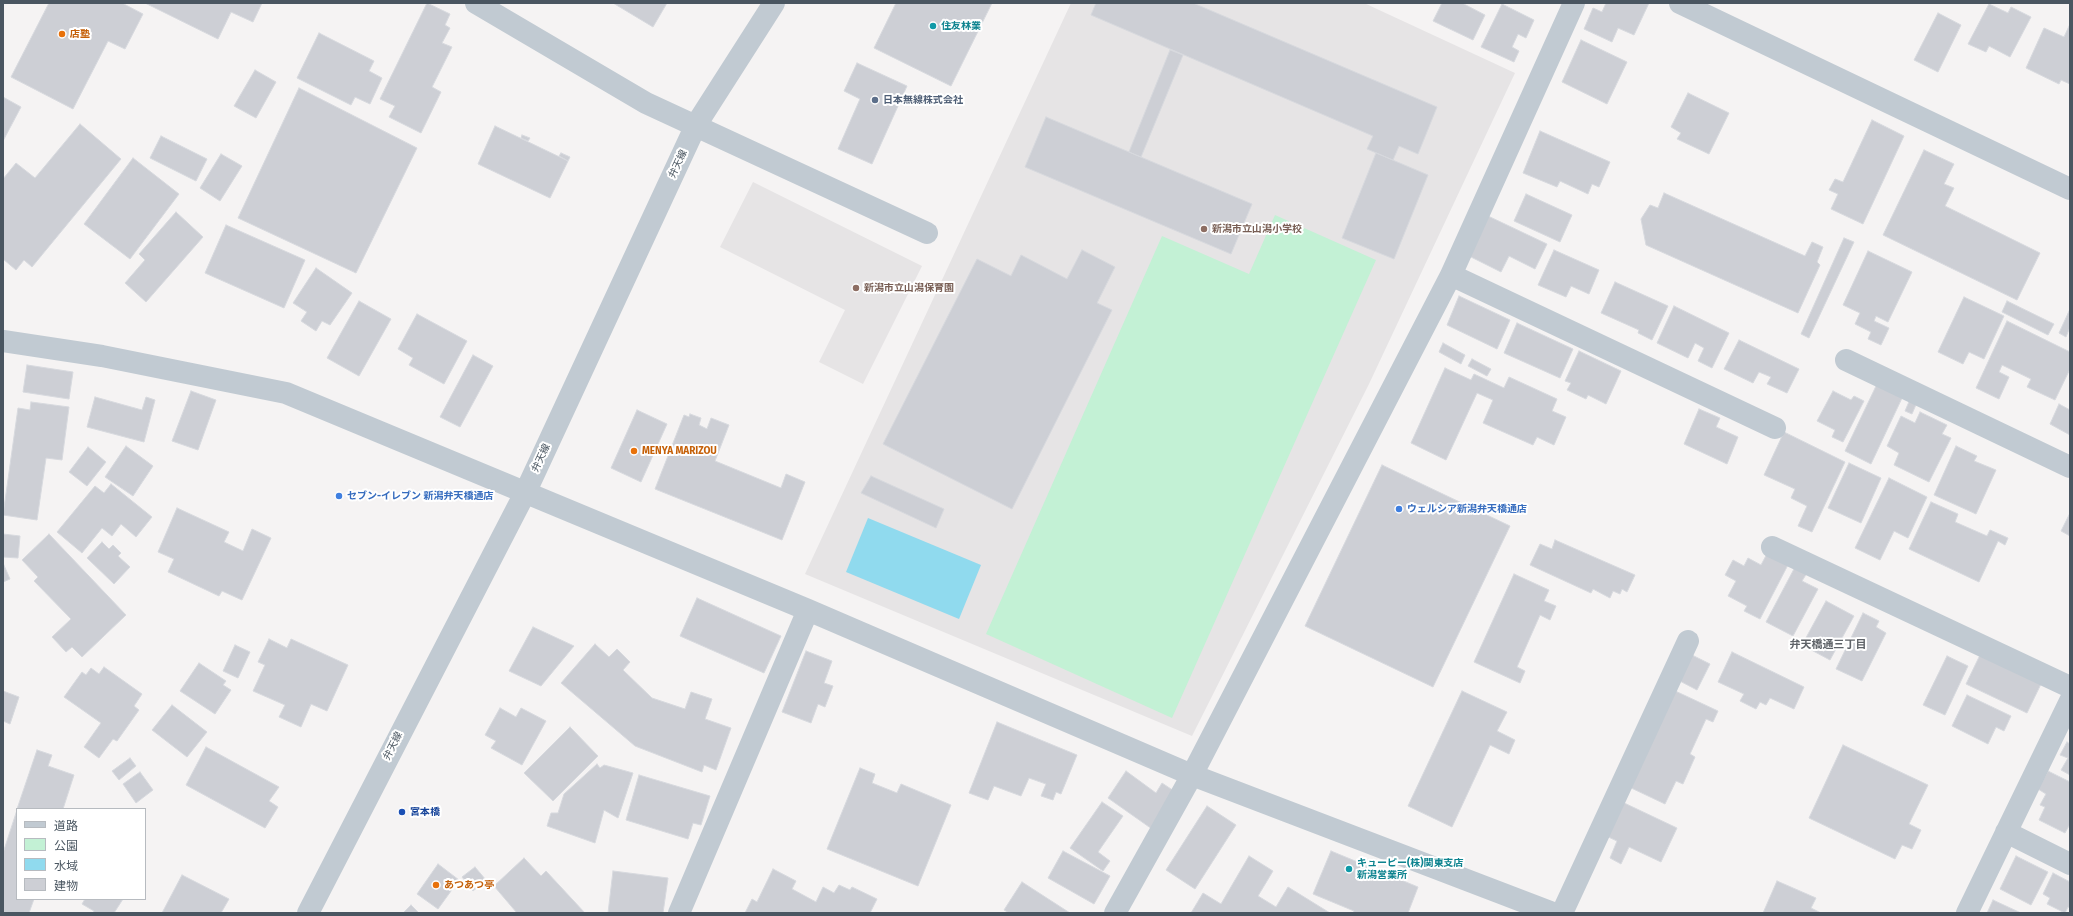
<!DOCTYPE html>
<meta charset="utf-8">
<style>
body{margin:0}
#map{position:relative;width:2073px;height:916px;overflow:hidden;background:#f5f3f3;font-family:"Fira Sans","Noto Sans JP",sans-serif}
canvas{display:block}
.frame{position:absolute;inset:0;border:4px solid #4a5661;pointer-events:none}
.legend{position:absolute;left:16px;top:808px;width:130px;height:92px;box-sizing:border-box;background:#fff;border:1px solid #b7bbc0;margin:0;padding:5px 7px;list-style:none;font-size:12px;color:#4a5661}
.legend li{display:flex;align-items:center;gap:8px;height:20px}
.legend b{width:20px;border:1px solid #b7bbc0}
</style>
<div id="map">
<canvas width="2073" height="916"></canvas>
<div class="frame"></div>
<ul class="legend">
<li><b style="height:5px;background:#c1cad2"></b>道路</li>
<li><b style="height:11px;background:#c3f1d5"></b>公園</li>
<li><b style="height:11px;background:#90daee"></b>水域</li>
<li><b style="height:11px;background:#cdcfd5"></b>建物</li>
</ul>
</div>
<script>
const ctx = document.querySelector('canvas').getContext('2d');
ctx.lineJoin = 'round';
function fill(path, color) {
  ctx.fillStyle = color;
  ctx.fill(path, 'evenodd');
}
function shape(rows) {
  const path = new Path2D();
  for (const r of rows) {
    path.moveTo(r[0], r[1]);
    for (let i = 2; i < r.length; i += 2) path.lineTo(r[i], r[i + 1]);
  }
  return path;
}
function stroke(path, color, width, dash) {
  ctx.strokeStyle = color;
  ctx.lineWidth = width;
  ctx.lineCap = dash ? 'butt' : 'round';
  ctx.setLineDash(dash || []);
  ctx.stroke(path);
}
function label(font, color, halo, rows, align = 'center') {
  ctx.font = font + ' "Fira Sans","Noto Sans JP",sans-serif';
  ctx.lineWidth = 4;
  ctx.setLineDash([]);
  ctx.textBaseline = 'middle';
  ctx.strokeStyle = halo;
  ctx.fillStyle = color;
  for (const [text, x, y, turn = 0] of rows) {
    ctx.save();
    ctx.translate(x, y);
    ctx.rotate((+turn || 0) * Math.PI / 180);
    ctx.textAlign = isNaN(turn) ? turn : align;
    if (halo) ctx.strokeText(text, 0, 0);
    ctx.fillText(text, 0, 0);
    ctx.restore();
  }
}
fill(shape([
 [1071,3,1364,3,1515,73,1369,384,1192,736,805,574],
 [753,182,922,266,863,384,819,362,845,310,720,247]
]), '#e6e4e5');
fill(shape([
 [1275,215,1376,260,1172,718,986,634,1162,236,1249,274]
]), '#c3f1d5');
fill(shape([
 [868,518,981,565,959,619,846,572]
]), '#90daee');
const building = shape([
 [49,3,122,3,143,14,125,49,108,41,73,109,11,77,49,3],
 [145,3,262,3,253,22,231,12,218,39,145,3],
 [427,3,450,14,445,25,450,28,442,43,452,47,432,87,441,92,421,133,389,117,395,106,380,99,427,3],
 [613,3,667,3,653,27,613,3],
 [896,3,992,3,951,86,874,48,896,3],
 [1096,3,1193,3,1437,107,1418,154,1399,146,1393,160,1367,149,1373,136,1091,15,1096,3],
 [1442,3,1462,3,1485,15,1473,40,1433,21,1442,3],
 [1606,3,1649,3,1634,35,1618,28,1612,42,1584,29,1593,8,1602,12,1606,3],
 [1502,4,1534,20,1526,38,1518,34,1512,47,1519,51,1514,62,1481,47,1502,4],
 [1989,4,2008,13,2011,7,2031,17,2010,57,1989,46,1986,52,1968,44,1989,4],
 [1938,13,1961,25,1938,72,1914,60,1938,13],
 [2070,24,2070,84,2061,80,2059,84,2026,68,2044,28,2064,37,2070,24],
 [319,33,374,61,369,71,382,78,370,104,355,97,351,105,297,78,319,33],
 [1581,40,1627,62,1607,104,1562,82,1581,40],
 [1170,50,1183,55,1141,157,1129,152,1170,50],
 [857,63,907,86,872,164,838,149,860,99,844,91,857,63],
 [255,70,276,82,256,118,234,106,255,70],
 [299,88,417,148,356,273,238,218,299,88],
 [1688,93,1729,113,1709,154,1677,139,1681,133,1671,127,1688,93],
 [3,97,21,107,3,141,3,97],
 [1046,117,1252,204,1231,254,1025,167,1046,117],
 [1872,120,1904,136,1863,224,1831,209,1838,194,1829,190,1835,179,1843,182,1872,120],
 [80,124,121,159,32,267,24,260,16,270,3,259,3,179,16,163,35,178,80,124],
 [495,126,568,161,550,198,478,164,495,126],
 [1540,131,1610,162,1599,187,1592,184,1588,194,1560,181,1557,187,1523,173,1540,131],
 [522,135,530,138,528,141,521,138,522,135],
 [161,136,207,159,196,181,150,158,161,136],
 [1924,150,1954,164,1944,184,1954,188,1945,206,2040,253,2017,300,1883,235,1924,150],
 [561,153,570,157,568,161,559,156,561,153],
 [1376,153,1428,175,1394,259,1342,238,1376,153],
 [221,154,242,166,220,201,200,188,221,154],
 [133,158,179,194,130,259,84,224,133,158],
 [1664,193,1805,256,1812,242,1823,247,1817,262,1820,265,1798,313,1646,245,1641,219,1650,205,1658,208,1664,193],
 [1526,194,1572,215,1560,242,1514,221,1526,194],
 [176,212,203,237,146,302,125,283,145,260,139,254,176,212],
 [1488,216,1547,244,1535,269,1509,256,1501,272,1469,256,1488,216],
 [226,225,305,260,284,308,205,273,226,225],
 [1844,238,1854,242,1809,338,1801,334,1844,238],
 [1082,250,1115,267,1097,303,1112,310,1012,509,883,444,977,259,1011,276,1021,255,1067,279,1082,250],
 [1554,250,1599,270,1589,294,1571,286,1566,297,1538,285,1554,250],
 [1868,251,1912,272,1888,322,1876,316,1874,321,1889,328,1881,345,1868,339,1871,332,1855,324,1860,313,1843,305,1868,251],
 [316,268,352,293,330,325,322,321,316,331,301,321,307,312,293,303,316,268],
 [1615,282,1668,306,1652,340,1638,333,1639,330,1601,313,1615,282],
 [1459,296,1510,320,1497,349,1447,325,1459,296],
 [1964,297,2004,316,1984,359,1969,352,1963,364,1938,352,1964,297],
 [359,301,391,319,359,376,327,358,359,301],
 [2007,301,2054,324,2048,335,2002,312,2007,301],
 [1674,306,1729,333,1712,368,1698,361,1704,348,1695,343,1688,358,1657,343,1674,306],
 [2070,309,2070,327,2066,337,2059,333,2070,309],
 [417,314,467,341,444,384,409,365,413,358,398,349,417,314],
 [2007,321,2070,352,2070,369,2055,400,2027,387,2031,379,2002,365,1999,372,2009,377,1999,399,1976,388,2007,321],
 [1517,323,1573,349,1560,378,1504,353,1517,323],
 [1739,340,1799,369,1787,393,1767,384,1771,377,1759,372,1753,383,1724,369,1739,340],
 [1443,343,1465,355,1461,364,1439,352,1443,343],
 [1579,351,1621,371,1606,404,1588,395,1586,399,1567,390,1571,383,1565,381,1579,351],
 [473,355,493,366,460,427,440,417,473,355],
 [1472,359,1491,369,1487,376,1468,366,1472,359],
 [27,365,73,372,69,399,23,392,27,365],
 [1445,368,1471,380,1474,374,1504,388,1509,377,1557,399,1552,411,1566,417,1554,445,1537,437,1533,445,1483,423,1493,400,1477,393,1446,460,1411,443,1445,368],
 [1877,384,1903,396,1871,464,1845,451,1877,384],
 [191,391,216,400,198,450,172,441,191,391],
 [1833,391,1851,400,1854,396,1864,401,1843,442,1832,437,1835,430,1817,421,1833,391],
 [95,397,142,410,146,397,155,400,144,442,87,427,95,397],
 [1911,397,1918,400,1912,414,1905,411,1911,397],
 [31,402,69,407,62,460,46,458,37,520,3,515,18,408,30,410,31,402],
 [2059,404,2070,410,2070,435,2050,424,2059,404],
 [1699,409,1720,418,1716,427,1738,437,1727,464,1684,444,1699,409],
 [637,410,667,424,641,482,611,468,637,410],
 [1920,412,1947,425,1942,434,1951,438,1929,482,1894,465,1899,453,1887,446,1901,416,1915,423,1920,412],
 [690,414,701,418,699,425,707,429,711,418,729,425,715,461,781,488,786,474,805,482,782,540,655,489,684,415,689,417,690,414],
 [1784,432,1845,462,1812,532,1798,526,1807,506,1791,498,1795,489,1764,475,1784,432],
 [126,446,153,466,133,496,105,477,126,446],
 [1956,446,1977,456,1974,461,1996,470,1976,514,1934,495,1956,446],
 [88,447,106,462,87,486,69,472,88,447],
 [1849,463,1881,478,1861,523,1828,508,1849,463],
 [1382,465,1510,526,1433,687,1305,626,1382,465],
 [871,476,944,509,936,528,861,493,871,476],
 [1889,478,1927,497,1908,538,1894,531,1880,560,1855,548,1889,478],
 [111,484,152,517,136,537,121,524,112,536,102,528,82,553,57,532,95,486,104,493,111,484],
 [1931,502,1958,514,1955,522,1987,536,1990,530,2008,538,2005,545,1998,541,1979,582,1909,549,1931,502],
 [177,508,229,532,224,542,243,551,252,529,271,538,242,600,222,591,219,596,168,572,174,559,158,552,177,508],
 [2070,513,2070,536,2061,531,2070,513],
 [3,534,20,536,18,558,3,557,3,534],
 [49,534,126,615,82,657,72,647,66,652,52,637,71,619,34,581,38,577,22,560,49,534],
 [1555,540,1635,575,1627,592,1622,589,1620,594,1613,591,1610,598,1593,589,1591,593,1530,565,1540,544,1552,549,1555,540],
 [102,542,109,549,113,545,121,553,118,556,130,567,114,584,87,558,102,542],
 [1769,550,1790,561,1760,619,1744,611,1747,606,1728,596,1736,581,1725,575,1733,560,1744,566,1748,558,1761,565,1769,550],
 [3,563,10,579,3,582,3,563],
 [1795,567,1807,573,1802,581,1818,589,1793,636,1766,622,1795,567],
 [1514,574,1549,590,1544,601,1556,606,1550,620,1540,615,1517,667,1525,671,1520,683,1474,662,1514,574],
 [697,598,781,636,764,673,680,636,697,598],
 [1826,601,1854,616,1830,660,1802,645,1826,601],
 [1863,613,1879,621,1876,627,1886,633,1862,681,1836,669,1863,613],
 [533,627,574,646,541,686,509,671,533,627],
 [269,639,287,648,291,639,348,665,327,711,311,704,301,727,279,717,285,705,253,691,265,665,258,662,269,639],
 [595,644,609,657,617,649,630,662,623,670,652,698,685,709,691,692,712,699,705,719,731,728,716,770,704,765,702,772,635,746,561,683,595,644],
 [235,645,250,652,238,678,223,671,235,645],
 [806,651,832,661,824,683,833,686,825,707,818,704,811,723,782,712,806,651],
 [1732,652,1804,687,1794,709,1770,698,1766,705,1760,702,1756,709,1740,701,1744,694,1718,682,1732,652],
 [1688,653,1710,664,1697,690,1676,679,1688,653],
 [1980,655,2041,684,2027,713,1966,684,1980,655],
 [1947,656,1968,666,1945,715,1923,705,1947,656],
 [199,663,226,681,223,685,231,690,215,714,180,691,199,663],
 [104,667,142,694,134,706,139,710,117,741,113,739,99,758,84,747,101,723,64,697,82,672,86,675,91,668,99,674,104,667],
 [1671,689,1718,711,1713,722,1706,719,1690,754,1695,757,1683,784,1676,781,1665,804,1627,786,1671,689],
 [3,691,19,697,10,724,3,721,3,691],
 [1462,691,1507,712,1497,731,1515,740,1509,754,1490,745,1452,827,1408,806,1462,691],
 [1967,695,2011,716,2004,731,1996,727,1988,744,1952,726,1967,695],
 [172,705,207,732,187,757,152,730,172,705],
 [500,708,516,717,521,708,546,721,522,765,491,748,496,741,485,735,500,708],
 [997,722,1077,755,1061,794,1056,792,1053,800,1041,796,1046,784,1029,778,1021,796,994,786,988,800,969,793,997,722],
 [570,727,598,756,553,801,524,773,570,727],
 [2067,742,2070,744,2070,775,2061,770,2068,758,2060,755,2067,742],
 [1843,745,1928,785,1909,824,1921,830,1912,849,1902,845,1895,859,1809,818,1843,745],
 [206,747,279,787,269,801,278,807,265,828,186,785,206,747],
 [37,750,52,755,48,766,74,775,63,809,17,809,37,750],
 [130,758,136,766,119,780,112,771,130,758],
 [597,764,600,768,604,765,633,773,618,818,604,810,595,843,547,826,551,813,558,813,564,794,597,764],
 [860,768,875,774,872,783,897,793,901,784,951,805,918,886,827,849,860,768],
 [1126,771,1156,793,1162,783,1177,793,1152,829,1108,798,1126,771],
 [2048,771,2070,782,2070,824,2065,833,2039,820,2045,807,2040,805,2046,794,2038,789,2048,771],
 [140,772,153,790,136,803,123,784,140,772],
 [639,775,710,796,701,825,693,823,688,839,626,820,639,775],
 [1620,801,1677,828,1661,862,1629,847,1621,864,1610,858,1617,841,1604,835,1620,801],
 [1102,802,1123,816,1098,852,1110,861,1103,871,1070,848,1102,802],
 [1207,806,1236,825,1195,889,1166,870,1207,806],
 [17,810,17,899,34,899,29,913,3,913,3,853,17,810],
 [1063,851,1110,876,1094,904,1048,878,1063,851],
 [1331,851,1418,887,1408,913,1353,913,1354,911,1313,894,1331,851],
 [1249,856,1273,871,1258,896,1276,907,1288,887,1330,913,1191,913,1203,893,1221,904,1249,856],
 [2016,856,2048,872,2031,905,2000,889,2016,856],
 [524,858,541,876,546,871,585,913,517,913,494,886,524,858],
 [438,864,459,880,438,909,417,894,438,864],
 [475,867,486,880,473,891,462,877,475,867],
 [773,869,796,881,792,889,816,902,823,887,834,893,839,885,850,890,852,887,877,899,870,913,745,913,752,899,757,902,773,869],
 [613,871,668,878,663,913,608,913,613,871],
 [2053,873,2070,882,2070,908,2068,907,2065,913,2047,904,2050,898,2043,894,2053,873],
 [182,875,229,899,221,913,162,913,182,875],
 [1777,881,1816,898,1811,908,1821,913,1763,913,1777,881],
 [1022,882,1070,913,1009,913,1004,910,1022,882],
 [85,899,123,899,114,913,93,913,94,911,82,904,85,899],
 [1993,900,2021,913,1987,913,1993,900],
 [411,905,419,913,403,913,411,905]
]);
fill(building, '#cdcfd5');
stroke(building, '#d7d9de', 1);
stroke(shape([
 [476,3,646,103,927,233],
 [1680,3,2070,189],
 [1451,275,1775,428],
 [3,341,102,356,286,393,808,610,1192,775,1553,913],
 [1846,360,2070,467],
 [1772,547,2070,687],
 [2006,832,2070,864],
 [308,913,526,491,696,125,774,3],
 [679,913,808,610],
 [1115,913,1192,775,1451,275,1574,3],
 [1562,913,1688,641],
 [1967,913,2070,701]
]), '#c1cad2', 22);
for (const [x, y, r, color] of [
 [933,26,4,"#0f9aa8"],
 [62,34,4,"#e8710a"],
 [875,100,4,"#5c6f8a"],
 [1204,229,4,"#8d6e63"],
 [856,288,4,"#8d6e63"],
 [634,451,4,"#e8710a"],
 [339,496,4,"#3f7fe0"],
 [1399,509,4,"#3f7fe0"],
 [402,812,4,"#1a4fb4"],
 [1349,869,4,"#0f9aa8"],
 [436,885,4,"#e8710a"]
]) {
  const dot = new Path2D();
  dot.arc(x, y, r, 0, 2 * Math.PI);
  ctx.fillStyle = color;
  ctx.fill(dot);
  stroke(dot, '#fff', 1.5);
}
label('bold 10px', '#0d838f', '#fff', [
 ["住友林業",941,26],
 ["キューピー(株)関東支店",1357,863],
 ["新潟営業所",1357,875]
], 'left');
label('bold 10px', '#c56008', '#fff', [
 ["店塾",70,34],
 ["MENYA MARIZOU",642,451],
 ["あつあつ亭",444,885]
], 'left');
label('bold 10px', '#4e5e75', '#fff', [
 ["日本無線株式会社",883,100]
], 'left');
label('10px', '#4a5661', '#fff', [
 ["弁天線",678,164,-65],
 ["弁天線",541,458,-65],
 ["弁天線",393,746,-63]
]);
label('bold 10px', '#785e54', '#fff', [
 ["新潟市立山潟小学校",1212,229],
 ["新潟市立山潟保育園",864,288]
], 'left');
label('bold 10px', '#366cbe', '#fff', [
 ["セブン-イレブン 新潟弁天橋通店",347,496],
 ["ウェルシア新潟弁天橋通店",1407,509]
], 'left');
label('bold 10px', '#164399', '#fff', [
 ["宮本橋",410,812]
], 'left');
label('bold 11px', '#5f6368', '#fff', [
 ["弁天橋通三丁目",1828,645]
]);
</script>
